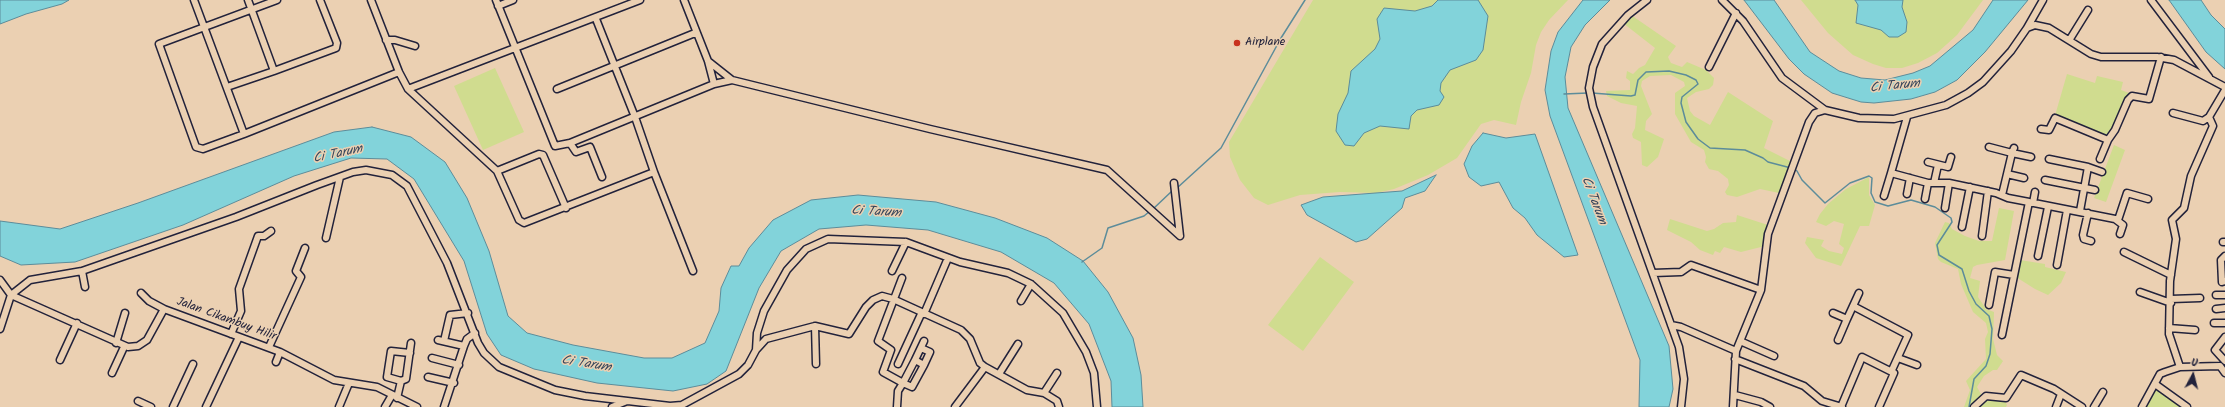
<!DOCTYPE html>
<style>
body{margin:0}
#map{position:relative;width:2225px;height:407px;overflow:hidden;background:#ebd0b2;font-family:Kalam,sans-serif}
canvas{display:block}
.north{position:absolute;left:2173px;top:355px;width:40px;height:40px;-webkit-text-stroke:3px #ebd0b2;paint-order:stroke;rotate:7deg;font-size:11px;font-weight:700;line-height:16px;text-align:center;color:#22223b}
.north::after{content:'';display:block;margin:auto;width:14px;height:18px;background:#22223b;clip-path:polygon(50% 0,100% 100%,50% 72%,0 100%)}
</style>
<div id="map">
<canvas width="2225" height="407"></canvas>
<div class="north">U</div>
</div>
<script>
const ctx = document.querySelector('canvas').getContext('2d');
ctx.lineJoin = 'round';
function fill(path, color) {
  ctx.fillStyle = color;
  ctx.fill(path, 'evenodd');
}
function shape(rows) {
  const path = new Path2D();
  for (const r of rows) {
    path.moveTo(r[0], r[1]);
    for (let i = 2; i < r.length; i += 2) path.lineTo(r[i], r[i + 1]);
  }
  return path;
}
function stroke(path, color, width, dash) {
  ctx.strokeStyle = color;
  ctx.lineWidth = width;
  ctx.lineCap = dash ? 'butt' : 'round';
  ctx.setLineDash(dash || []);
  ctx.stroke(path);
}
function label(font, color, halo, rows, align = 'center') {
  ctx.font = font + ' Kalam,sans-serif';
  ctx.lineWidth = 3;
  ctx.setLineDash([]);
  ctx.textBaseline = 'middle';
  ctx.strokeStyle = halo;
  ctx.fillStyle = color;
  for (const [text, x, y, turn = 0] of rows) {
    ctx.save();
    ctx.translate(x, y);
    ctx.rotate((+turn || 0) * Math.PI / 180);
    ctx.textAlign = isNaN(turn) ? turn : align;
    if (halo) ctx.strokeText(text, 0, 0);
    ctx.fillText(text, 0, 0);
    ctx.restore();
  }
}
fill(shape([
 [1313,0,1568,0,1549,20,1541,32,1536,45,1531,73,1521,102,1516,125,1494,120,1481,124,1457,158,1428,175,1394,189,1376,193,1340,192,1300,195,1268,205,1254,198,1240,180,1230,157,1229,142],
 [1801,0,1983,0,1957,35,1937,53,1918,63,1902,68,1886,68,1873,64,1853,55,1828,33],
 [1631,15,1676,46,1668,57,1671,63,1682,67,1687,62,1706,70,1714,78,1713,85,1709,89,1696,92,1687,98,1690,111,1694,116,1710,125,1728,92,1773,121,1764,148,1792,162,1779,193,1760,189,1737,197,1727,195,1725,192,1729,185,1728,179,1718,171,1709,169,1705,162,1706,157,1704,150,1691,142,1675,114,1675,93,1685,86,1684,82,1671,75,1650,76,1642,81,1641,86,1652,114,1646,121,1645,130,1664,139,1658,157,1647,167,1642,165,1641,142,1633,138,1632,134,1635,128,1637,106,1621,103,1607,96,1606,91,1630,90,1630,81,1626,78,1627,71,1633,74,1639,68,1645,65,1655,48,1623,23],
 [495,68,524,132,483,150,454,86],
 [2067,74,2095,83,2097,76,2123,82,2121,90,2129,93,2114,129,2108,138,2054,119],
 [2114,145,2125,150,2106,202,2094,198],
 [1869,177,1869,195,1875,205,1869,226,1860,226,1841,266,1816,258,1805,243,1807,237,1824,240,1821,246,1829,251,1842,254,1844,248,1839,244,1844,224,1834,221,1826,226,1816,222,1820,214,1828,204,1846,189],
 [1999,208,2014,211,2005,260,1977,265,1973,267,1970,278,1980,281,1978,297,1986,309,1994,312,1993,339,1997,355,2003,361,1997,370,1993,370,1984,376,1977,387,1982,396,2004,400,2007,405,2006,407,1964,407,1970,390,1966,381,1986,359,1985,339,1988,332,1986,323,1973,312,1961,284,1958,269,1941,262,1938,259,1935,243,1945,222,1949,223,1952,229,1965,236,1979,241,1992,241],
 [1737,215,1768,225,1765,246,1741,252,1724,247,1720,253,1715,251,1713,255,1700,250,1691,242,1667,230,1670,219,1707,231,1714,229,1723,223,1736,222],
 [1320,257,1354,282,1303,351,1268,325],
 [2020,260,2045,264,2045,267,2066,272,2061,283,2048,295,2035,289,2016,277],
 [2155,387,2180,405,2179,407,2143,407]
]), '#d0dc8f');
const water = shape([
 [0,0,69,0,62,4,26,14,0,24,0,0],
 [1438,0,1478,0,1488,16,1483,50,1476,60,1450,70,1441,83,1440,91,1444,97,1439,105,1417,110,1411,116,1409,129,1380,126,1364,133,1354,146,1345,145,1336,131,1338,114,1348,93,1351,71,1375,49,1380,39,1377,19,1384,8,1415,11,1432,6,1438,0],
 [1583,0,1610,0,1585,25,1571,47,1565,77,1568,108,1669,346,1673,389,1669,407,1639,407,1640,360,1550,116,1545,90,1551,51,1558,32,1583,0],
 [1744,0,1774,0,1810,52,1839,71,1861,78,1885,80,1913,73,1930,66,1973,30,1993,0,2028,0,1985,52,1957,80,1935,92,1911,99,1874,103,1861,102,1832,93,1804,74,1789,59,1744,0],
 [1855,0,1903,0,1902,7,1907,22,1906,32,1898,37,1889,37,1881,30,1856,23,1858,5,1855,0],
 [2169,0,2201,0,2211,15,2225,29,2225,69,2206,52,2169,0],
 [372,127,411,137,445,162,467,198,489,251,508,316,527,333,573,345,644,358,672,358,705,343,719,311,721,288,731,266,739,266,749,248,773,220,811,200,858,195,936,202,995,218,1047,238,1083,261,1108,292,1133,338,1141,375,1143,407,1112,407,1111,381,1089,324,1054,283,1001,252,928,230,866,225,819,229,781,251,759,288,726,371,707,384,673,391,597,383,534,369,501,355,487,334,464,261,414,179,387,159,351,158,294,176,183,225,75,262,21,265,0,256,0,221,60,229,138,203,334,132,372,127],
 [1483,133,1506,138,1535,134,1578,255,1564,257,1537,235,1525,218,1513,208,1499,182,1481,186,1469,177,1464,164,1472,146,1483,133],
 [1436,175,1425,191,1405,198,1402,208,1367,239,1356,242,1307,215,1301,205,1323,197,1402,191,1436,175]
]);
fill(water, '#82d3da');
stroke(water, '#5c8c9a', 1);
stroke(shape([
 [1592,93,1631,96,1635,95,1638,80,1646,72,1669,71,1686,75,1696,80,1698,84,1682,97,1681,103,1686,122,1698,139,1710,148,1745,150,1763,158,1768,162,1791,168],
 [1564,94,1588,93],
 [1794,169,1797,171,1802,180,1825,203,1850,183,1869,176,1872,178,1871,193,1875,202,1888,206,1911,200,1935,207,1951,218,1952,222,1937,245,1939,255,1962,269,1969,291,1976,304,1989,316,1992,329,1990,354,1986,366,1974,379,1969,407],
 [1177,188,1221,148,1281,38,1305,0],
 [1153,209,1172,191],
 [1082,262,1102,248,1108,228,1144,216,1150,211]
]), '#5c8c9a', 1.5);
const minor = shape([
 [194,0,244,134],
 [248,0,274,71,336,48,337,43,320,0],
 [277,0,159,44,196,147,203,149,244,134,399,72],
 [371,0,399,72,408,89,497,171,519,220,524,223,654,172,635,117,596,19],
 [496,0,555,146,570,143,576,152,590,147,602,177],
 [684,0,708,61,714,84],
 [1647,0,1628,15,1602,44,1593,67,1589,88,1593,107,1679,347,1684,379,1681,407],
 [1722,0,1743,21,1782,78,1825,110],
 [2151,0,2209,77],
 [498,6,513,0],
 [2027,28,2043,0],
 [2070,39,2088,10],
 [386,40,395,40,415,46],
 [708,61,732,80],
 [1709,67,1736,13],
 [227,87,274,71],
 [408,89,640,0],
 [557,89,695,33],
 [2173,113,2203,121,2209,117,2225,90],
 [1907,117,1891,173,1928,183,1949,183,1996,193,2008,198,2029,202,2115,219,2123,225,2120,234],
 [2041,129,2049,130,2055,118,2108,140,2115,130,2128,100,2132,96,2149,99,2161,57],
 [570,143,714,84,732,80,930,129,1107,170,1180,236],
 [1989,147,2012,153,2014,148],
 [2049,159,2088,167,2080,211],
 [2100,159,2108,140],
 [1928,162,1948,167,1951,157],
 [2088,167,2102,172],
 [497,171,539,154,543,155,566,208],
 [654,172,693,271],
 [2007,174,2024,178],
 [2045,180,2095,190],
 [1174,183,1180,236],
 [1934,183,1938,165],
 [1907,194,1910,178],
 [2002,195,2012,153,2031,157],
 [1884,196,1891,173],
 [1925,199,1928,183],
 [2033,203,2035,192],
 [1945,208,1949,183],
 [2088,213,2083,235,2084,239,2091,241],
 [2118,220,2127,193,2148,199],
 [1962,227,1970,187],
 [1982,236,1988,191],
 [326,238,340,177],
 [2223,242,2225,242],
 [2124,252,2171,275],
 [2038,256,2048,207],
 [2225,256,2221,260,2222,282,2225,281],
 [2057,265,2067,210],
 [82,271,85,287],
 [892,271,906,242],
 [1653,273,1681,272,1691,265,1761,290],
 [0,280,11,295],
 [2140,292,2171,303],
 [141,293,149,301,164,309],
 [1859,293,1853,306,1908,335,1892,370],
 [11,295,30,280,82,271,236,217,317,185,353,172,366,170,392,175,407,186,447,263,478,343,484,353,499,367,555,390,585,396,670,406,682,405,739,374,748,365,756,350,766,339,815,326,849,334,866,307,873,300,882,296,893,299,961,330,970,339,980,363,985,367,1027,390,1044,393,1057,401,1059,407],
 [11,295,128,347,138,346,147,340,164,309,280,352,334,380,377,387,417,407],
 [2216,295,2225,295],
 [2171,299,2200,298],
 [1021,301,1031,284],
 [1989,305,1995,272,2014,275],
 [2216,309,2225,308],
 [1833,313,1847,319,1853,306],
 [924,314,948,258],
 [2214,323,2225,323],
 [1671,325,1681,327,1736,351],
 [815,326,816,364],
 [2169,328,2195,330],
 [0,329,11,295],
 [231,334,241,311,239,289,258,236,264,236,271,231],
 [2002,335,2029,202],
 [2225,337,2215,350,2225,361],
 [438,340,464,346],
 [1838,340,1847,319],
 [444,341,450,315,468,313],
 [1740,341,1774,356],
 [116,343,125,313],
 [269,347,301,277,296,271,305,248],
 [921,348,930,352,924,365],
 [756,350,757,333,764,311,787,270,806,249,828,239,906,242,960,262,1008,273,1031,284,1063,313,1086,352,1094,373,1097,407],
 [432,358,459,365],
 [1898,358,1917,365],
 [1735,359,1804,386,1822,401,1842,407],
 [60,360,77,323],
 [915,360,924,365,912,387,903,383,915,360],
 [915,360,924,341],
 [276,362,280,352],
 [898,364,922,312],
 [2180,367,2169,334,2170,281,2176,239,2172,220,2184,208,2191,176,2213,126,2209,117],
 [112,373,124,347],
 [999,374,1018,344],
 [428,377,454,383],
 [401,381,387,377,391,351,410,353],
 [2155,384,2187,407],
 [1044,393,1057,373],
 [1735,395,1761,402,1770,407],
 [397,398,401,381,406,379,411,343],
 [138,401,151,407],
 [173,407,193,364],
 [206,407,239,337],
 [339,407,349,383],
 [385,407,392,395],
 [444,407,464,346,467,339,475,333],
 [612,407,627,401],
 [897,407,898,391,903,383,883,372,891,350,878,341,902,278],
 [955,407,985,367],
 [1733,407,1736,351,1761,290,1768,234,1809,122,1815,113,1825,110,1859,118,1894,119,1946,105,1968,93,1983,82,2011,51,2027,28,2035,25,2049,28,2091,54,2101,57,2157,57,2174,60,2225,87],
 [1841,407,1862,357,1894,373,1879,407],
 [1974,407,1986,396,2006,398,2021,375,2054,389,2082,407],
 [2056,407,2061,394],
 [2094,407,2103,392],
 [2142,407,2160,374,2165,372,2180,367,2220,366,2225,373]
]);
stroke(minor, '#22223b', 9);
stroke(minor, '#ebd0b2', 6);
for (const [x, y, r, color] of [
 [1237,43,4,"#c8321e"]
]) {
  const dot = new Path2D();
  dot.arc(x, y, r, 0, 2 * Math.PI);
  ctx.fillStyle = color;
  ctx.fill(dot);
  stroke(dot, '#ebd0b2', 1.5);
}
label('12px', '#22223b', '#ebd0b2', [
 ["Airplane",1245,43]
], 'left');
label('12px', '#22223b', '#ebd0b2', [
 ["Jalan Cikambuy Hilir",226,320,20]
]);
label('italic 13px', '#35455b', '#ebd0b2', [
 ["Ci Tarum",1895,87,-6],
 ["Ci Tarum",338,155,-12],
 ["Ci Tarum",1593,201,69],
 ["Ci Tarum",876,213,3],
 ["Ci Tarum",586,365,9]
]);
</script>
